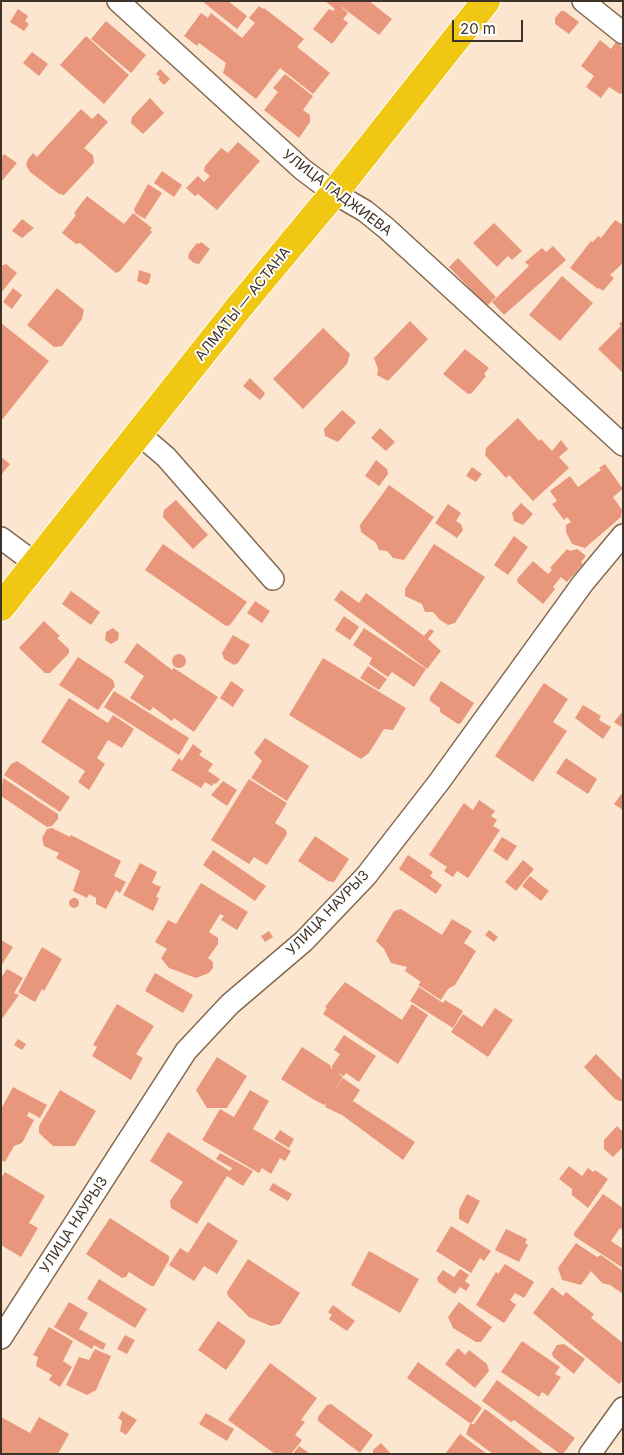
<!DOCTYPE html>
<meta charset="utf-8">
<style>
body{margin:0}
#map{position:relative;width:624px;height:1455px;overflow:hidden;background:#fce6cf;font-family:Inter,sans-serif}
canvas{display:block}
.frame{position:absolute;inset:0;border:2px solid #3e3328;pointer-events:none}
.scale{position:absolute;left:452px;top:20px;width:71px;height:22px;box-sizing:border-box;border:2px solid #3e3328;border-top:0;padding-left:6px;font-size:15px;line-height:18px;white-space:nowrap;color:#3e3328;-webkit-text-stroke:4px #fff;paint-order:stroke}
</style>
<div id="map">
<canvas width="624" height="1455"></canvas>
<div class="frame"></div>
<div class="scale">20 m</div>
</div>
<script>
const ctx = document.querySelector('canvas').getContext('2d');
ctx.lineJoin = 'round';
function fill(path, color) {
  ctx.fillStyle = color;
  ctx.fill(path, 'evenodd');
}
function shape(rows) {
  const path = new Path2D();
  for (const r of rows) {
    if (r.length === 3) {
      path.moveTo(r[0] + r[2], r[1]);
      path.arc(r[0], r[1], r[2], 0, 2 * Math.PI);
      continue;
    }
    path.moveTo(r[0], r[1]);
    for (let i = 2; i < r.length; i += 2) path.lineTo(r[i], r[i + 1]);
  }
  return path;
}
function stroke(path, color, width, dash) {
  ctx.strokeStyle = color;
  ctx.lineWidth = width;
  ctx.lineCap = dash ? 'butt' : 'round';
  ctx.setLineDash(dash || []);
  ctx.stroke(path);
}
function label(font, color, halo, rows, align = 'center') {
  ctx.font = font + ' Inter,sans-serif';
  ctx.lineWidth = 4;
  ctx.setLineDash([]);
  ctx.textBaseline = 'middle';
  ctx.strokeStyle = halo;
  ctx.fillStyle = color;
  for (const [text, x, y, turn = 0] of rows) {
    ctx.save();
    ctx.translate(x, y);
    ctx.rotate((+turn || 0) * Math.PI / 180);
    ctx.textAlign = isNaN(turn) ? turn : align;
    if (halo) ctx.strokeText(text, 0, 0);
    ctx.fillText(text, 0, 0);
    ctx.restore();
  }
}
fill(shape([
 [202,1,228,1,247,16,237,29],
 [325,1,369,1,392,19,379,35,338,4,348,13,343,19,348,23,332,44,313,29,329,9,333,11,335,9],
 [259,6,263,9,264,8,304,39,297,47,330,73,313,94,280,68,256,99,223,73,226,63,199,43,197,46,184,36,201,13,208,18,211,13,242,38,255,23,249,18],
 [18,9,28,16,25,21,29,24,24,31,10,22],
 [561,11,564,11,579,22,569,34,555,24,555,18],
 [106,21,146,55,131,73,91,39],
 [86,36,129,75,104,104,60,65],
 [600,40,611,49,616,42,623,47,623,93,620,94,609,87,601,98,586,87,594,76,581,66],
 [32,52,48,64,39,76,23,63],
 [160,69,170,79,164,85,158,79,160,77,156,74],
 [285,74,313,96,303,110,310,115,310,122,299,138,264,110,278,92,273,88],
 [150,98,164,113,143,134,131,123,132,117],
 [81,109,92,119,98,113,108,122,84,148,93,155,94,163,64,195,59,194,30,172,26,165,28,159,33,153,37,157],
 [238,142,260,161,217,210,198,194,195,196,186,188,198,176,204,182,210,176,204,171,205,166,221,148,228,153],
 [4,154,17,163,1,182,1,158],
 [162,171,182,185,174,197,154,183],
 [148,184,162,193,145,219,135,213,134,209],
 [87,196,124,224,133,213,152,228,150,230,152,232,120,271,116,273,80,243,76,244,62,233,76,215,74,213],
 [22,219,34,228,22,238,12,231],
 [615,220,623,225,623,263,610,275,614,278,603,291,599,288,598,289,570,268,591,241,593,242,598,236,601,238],
 [494,223,522,251,512,260,508,256,497,267,473,243],
 [201,242,210,249,199,264,194,263,188,258,189,253,197,243,199,244],
 [553,246,566,260,504,315,492,302,529,266,525,262,542,248,546,252],
 [458,258,496,297,487,306,449,267],
 [6,264,17,273,1,293,1,266],
 [139,270,151,274,149,283,146,285,137,281],
 [562,276,593,303,560,341,529,315],
 [13,288,22,295,12,309,3,302],
 [57,288,84,310,82,319,62,346,54,347,27,325],
 [623,320,623,373,598,349,621,326,619,324],
 [410,321,428,339,388,381,377,375,378,369,374,358],
 [1,323,49,361,1,421],
 [323,328,350,354,347,364,303,409,273,379],
 [465,349,489,368,484,374,486,376,472,393,468,394,443,374],
 [250,378,264,392,265,394,260,400,243,386],
 [342,410,356,422,338,442,325,436,324,429],
 [518,418,539,441,541,439,552,451,561,440,568,449,559,457,569,468,533,501,509,475,506,478,485,455,486,448],
 [380,428,395,442,386,451,371,438],
 [1,457,10,464,1,475],
 [376,460,387,469,388,474,379,486,365,476],
 [605,464,623,489,613,497,622,510,621,517,585,548,572,544,566,532,566,525,571,522,567,517,564,520,552,504,557,501,550,491,570,476,578,487,601,470,599,468],
 [472,467,482,474,476,482,466,476],
 [389,485,434,517,404,560,393,558,387,551,379,550,376,543,361,532,360,525],
 [176,500,208,535,193,549,163,517,164,510],
 [521,503,533,514,523,525,514,521,512,513],
 [448,504,461,513,456,521,461,524,463,530,457,538,435,523],
 [514,536,528,547,508,575,494,565],
 [163,544,247,602,230,625,226,626,145,570],
 [434,544,485,577,455,623,448,625,440,620,433,612,425,612,422,604,405,596,405,589],
 [567,549,570,551,577,549,586,556,581,562,583,564,567,582,561,577,553,587,555,589,543,604,518,583,517,579,533,561,548,574,552,570,550,568],
 [341,590,359,603,366,593,424,636,430,629,434,631,428,639,441,651,427,669,334,600],
 [71,591,100,612,91,625,62,604],
 [255,601,270,611,262,623,247,613],
 [344,616,359,627,350,640,335,630],
 [44,621,60,636,57,638,69,649,69,653,50,673,45,673,19,648],
 [113,628,119,633,118,640,111,644,105,640,106,632],
 [364,628,426,669,414,687,392,672,388,677,369,664,372,658,353,645],
 [233,635,250,645,238,663,234,665,224,659,222,653],
 [137,643,172,670,174,668,218,697,194,732,174,718,172,721,153,707,150,711,130,698,144,676,124,662],
 [179,661,7],
 [78,657,113,680,115,686,98,710,59,685],
 [323,658,406,708,393,730,384,729,369,753,361,759,289,715],
 [368,666,387,679,379,690,360,678],
 [231,681,244,690,233,707,220,698],
 [441,681,474,703,461,723,458,724,440,712,440,708,430,701,430,697],
 [544,683,568,699,553,722,567,731,533,782,495,756],
 [114,691,189,738,179,755,104,707],
 [69,698,108,723,113,715,134,729,122,748,108,740,97,758,105,764,89,790,78,782,85,771,41,742],
 [583,705,601,716,599,720,611,727,603,739,575,718],
 [623,711,623,728,614,722],
 [265,738,309,766,287,801,251,778,262,761,254,753],
 [193,744,202,751,199,755,213,764,208,771,220,779,216,784,214,783,212,786,205,782,201,788,171,770,179,758,182,761],
 [566,758,597,779,588,794,556,773],
 [17,761,70,797,60,812,4,775,11,764],
 [3,778,58,814,58,819,52,826,47,827,1,796],
 [249,779,287,803,275,823,286,830,287,834,267,865,254,857,249,864,211,840],
 [223,781,237,790,227,806,211,795],
 [623,792,623,810,614,804],
 [479,800,495,811,491,816,497,820,493,826,500,830,468,878,457,871,453,877,444,871,447,867,429,855,464,803,473,810],
 [52,828,70,837,71,835,121,861,114,876,126,882,120,893,116,890,106,909,96,904,96,898,89,894,87,898,73,891,80,871,56,858,59,853,44,846,42,838,47,829],
 [315,836,349,859,334,882,328,881,298,861],
 [502,837,517,846,507,861,493,851],
 [213,850,266,886,255,901,203,865],
 [408,855,433,872,430,876,442,885,436,894,399,869],
 [523,860,534,869,516,891,505,882],
 [140,863,157,872,152,883,161,887,156,897,159,898,153,911,123,895],
 [530,876,549,891,541,901,522,886],
 [201,883,248,912,237,930,221,920,224,916,220,914,209,932,218,938,218,944,208,958,213,962,213,968,209,973,196,978,169,968,161,958,167,949,155,942,168,920,176,924],
 [74,903,5],
 [401,909,442,935,452,919,472,931,464,943,476,951,455,985,448,989,441,1000,418,985,421,982,405,971,407,967,391,963,384,949,376,941,394,911],
 [489,930,498,937,494,942,485,935],
 [269,931,273,937,265,942,261,936],
 [1,940,13,947,1,966],
 [42,947,62,959,44,991,42,989,35,1002,18,992],
 [7,969,23,978,14,993,19,995,1,1020,1,978],
 [155,973,193,995,183,1013,145,991],
 [345,982,402,1020,412,1004,428,1015,398,1064,323,1014,327,1008,325,1007],
 [419,987,443,1003,445,1000,463,1011,453,1028,410,1001],
 [117,1004,154,1026,136,1054,143,1058,131,1080,92,1056,97,1047,93,1045],
 [495,1008,513,1020,488,1057,451,1032,463,1014,482,1027],
 [344,1035,376,1056,359,1082,346,1073,344,1076,338,1073,343,1077,333,1093,343,1078,360,1090,353,1101,415,1142,403,1160,342,1115,325,1107,326,1103,324,1105,313,1099,281,1079,302,1047,330,1065,332,1070,332,1066,340,1054,334,1050],
 [18,1039,26,1044,22,1050,14,1045],
 [596,1054,623,1081,623,1102,615,1099,584,1067],
 [217,1057,247,1076,227,1108,207,1108,196,1090],
 [13,1087,47,1105,40,1118,29,1112,27,1116,34,1120,22,1143,14,1146,5,1162,1,1160,1,1109],
 [60,1090,96,1111,75,1146,53,1146,39,1133,39,1126],
 [250,1090,269,1101,253,1129,291,1151,285,1161,280,1158,271,1174,262,1168,259,1173,202,1140,220,1109,234,1117],
 [617,1126,623,1132,623,1147,613,1157,604,1149,604,1140],
 [280,1130,294,1139,289,1148,274,1139],
 [168,1132,230,1171,232,1168,216,1159,220,1153,253,1171,243,1186,227,1176,197,1224,171,1208,170,1201,183,1182,150,1161],
 [569,1166,582,1176,588,1168,593,1172,595,1170,608,1179,588,1208,572,1195,572,1189,559,1179],
 [5,1172,45,1196,29,1223,38,1228,21,1257,1,1245,1,1178],
 [273,1183,292,1194,288,1201,269,1190],
 [467,1194,480,1201,468,1224,459,1219,459,1210],
 [603,1194,623,1208,623,1230,620,1228,611,1241,623,1249,623,1268,574,1236,574,1233],
 [110,1218,169,1256,169,1260,154,1286,151,1286,129,1272,126,1277,122,1278,86,1254],
 [208,1222,238,1241,217,1274,204,1266,194,1281,169,1265,180,1248,188,1253],
 [451,1226,491,1251,484,1261,480,1258,471,1273,436,1251],
 [506,1229,527,1239,525,1243,528,1245,519,1262,495,1250],
 [576,1243,597,1257,601,1255,623,1271,623,1294,610,1285,602,1283,591,1271,581,1285,562,1280,558,1268],
 [369,1251,419,1279,400,1313,351,1285],
 [248,1259,300,1293,280,1324,271,1326,249,1317,228,1296,227,1292],
 [505,1264,534,1282,524,1298,515,1293,510,1300,516,1305,504,1323,476,1305,496,1272,498,1274],
 [460,1269,469,1275,465,1281,470,1285,466,1291,460,1287,455,1294,438,1282,437,1278,443,1270,454,1277],
 [99,1279,147,1309,135,1328,87,1299],
 [552,1287,563,1296,566,1292,594,1314,591,1318,623,1343,623,1380,619,1384,533,1313],
 [69,1302,88,1313,79,1329,106,1344,103,1350,94,1345,92,1349,54,1327],
 [459,1302,492,1327,481,1342,476,1342,453,1328,448,1317],
 [333,1305,355,1321,347,1331,329,1319,332,1315,328,1312],
 [218,1321,245,1340,245,1343,226,1370,198,1350],
 [49,1327,73,1341,63,1361,72,1367,60,1387,49,1380,52,1375,36,1366,38,1357,33,1355],
 [125,1335,135,1340,127,1354,117,1349],
 [522,1341,560,1367,555,1374,561,1377,548,1396,542,1392,539,1397,501,1372],
 [564,1344,585,1359,574,1374,553,1357,552,1353,557,1345],
 [458,1348,465,1355,469,1350,487,1364,489,1371,475,1388,445,1364],
 [95,1349,111,1356,96,1390,87,1395,66,1385,79,1357,89,1360],
 [418,1362,482,1408,471,1424,407,1378],
 [270,1363,317,1398,301,1420,305,1422,295,1435,302,1440,291,1454,275,1454,228,1420],
 [497,1380,575,1438,563,1454,560,1454,514,1420,511,1422,482,1401],
 [331,1404,373,1435,360,1453,318,1421,318,1417,327,1405],
 [485,1409,488,1411,544,1454,493,1454,466,1434,470,1424,474,1424],
 [122,1411,137,1420,126,1435,120,1431,122,1421,118,1418],
 [206,1413,234,1429,227,1441,199,1424],
 [1,1417,30,1433,39,1417,69,1434,58,1454,1,1454],
 [460,1434,487,1454,445,1454],
 [381,1443,391,1454,373,1454,373,1450],
 [299,1446,310,1454,293,1454]
]), '#e8977c');
const street = shape([
 [118,1,302,169,334,193,365,211,386,228,623,445],
 [583,1,623,33],
 [139,434,166,457,273,579],
 [1,538,36,564],
 [1,1338,186,1051,230,1004,304,941,366,876,439,782,583,583,623,535],
 [590,1454,623,1408]
]);
const highway = shape([
 [1,607,240,306,334,193,486,1]
]);
stroke(street, '#826950', 24);
stroke(highway, '#fff', 30);
stroke(street, '#fff', 21);
stroke(highway, '#f0c813', 28);
label('14px', '#3e3328', '#fff', [
 ["УЛИЦА ГАДЖИЕВА",337,193,37],
 ["АЛМАТЫ — АСТАНА",243,304,-51],
 ["УЛИЦА НАУРЫЗ",328,913,-46],
 ["УЛИЦА НАУРЫЗ",74,1225,-57]
]);
</script>
